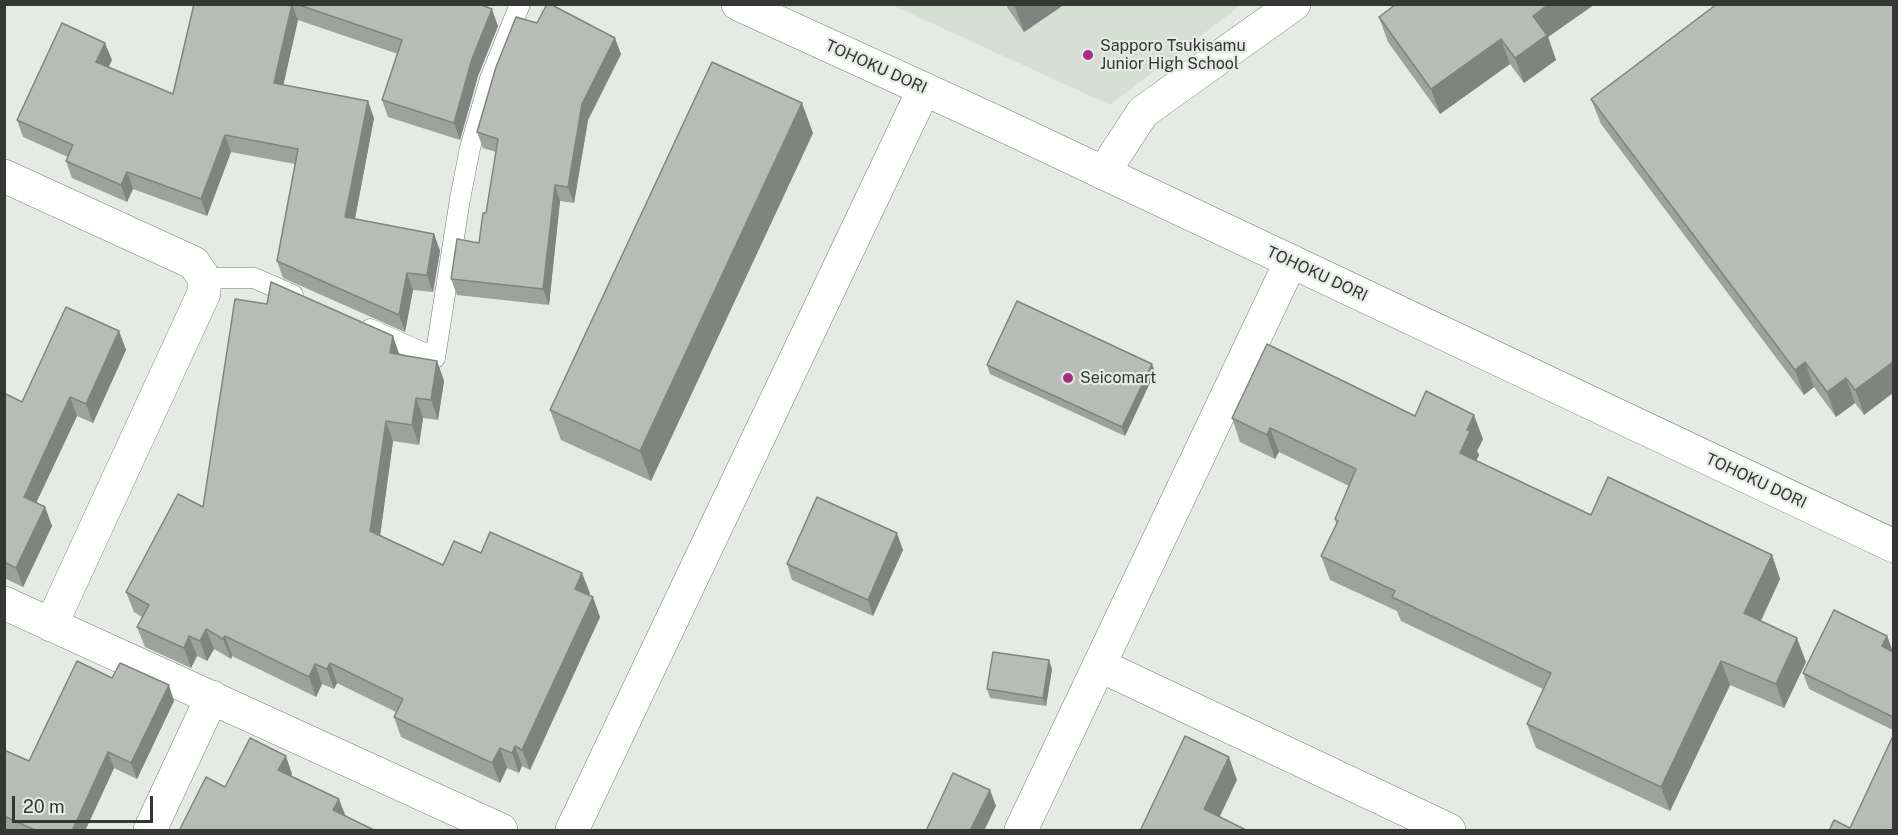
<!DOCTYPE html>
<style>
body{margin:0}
#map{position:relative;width:1898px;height:835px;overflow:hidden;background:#e5eae4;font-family:"Public Sans",sans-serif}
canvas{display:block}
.frame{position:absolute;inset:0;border:6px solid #353735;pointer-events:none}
.scale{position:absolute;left:12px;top:796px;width:141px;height:27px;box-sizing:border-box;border:3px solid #353735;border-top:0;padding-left:8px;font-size:18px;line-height:21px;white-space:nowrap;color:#353735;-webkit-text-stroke:4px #e5eae4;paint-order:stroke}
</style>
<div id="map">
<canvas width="1898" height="835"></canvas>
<div class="frame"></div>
<div class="scale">20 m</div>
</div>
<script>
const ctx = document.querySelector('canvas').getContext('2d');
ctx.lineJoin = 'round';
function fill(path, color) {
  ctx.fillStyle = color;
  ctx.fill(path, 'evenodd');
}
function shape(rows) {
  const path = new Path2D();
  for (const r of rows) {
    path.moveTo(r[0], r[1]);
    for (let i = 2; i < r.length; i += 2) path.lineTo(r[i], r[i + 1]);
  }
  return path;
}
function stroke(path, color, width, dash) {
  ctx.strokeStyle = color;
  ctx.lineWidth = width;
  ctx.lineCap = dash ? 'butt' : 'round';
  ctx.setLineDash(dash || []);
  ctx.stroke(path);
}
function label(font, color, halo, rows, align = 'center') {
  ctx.font = font + ' "Public Sans",sans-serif';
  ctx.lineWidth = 4.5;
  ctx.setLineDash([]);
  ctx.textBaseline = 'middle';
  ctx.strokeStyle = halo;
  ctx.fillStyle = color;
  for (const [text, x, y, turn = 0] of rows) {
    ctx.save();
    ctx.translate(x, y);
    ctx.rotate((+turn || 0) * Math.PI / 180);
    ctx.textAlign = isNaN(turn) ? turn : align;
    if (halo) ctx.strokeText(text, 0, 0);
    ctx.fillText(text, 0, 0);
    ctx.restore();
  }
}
fill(shape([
 [892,5,1241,5,1110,105]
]), '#d5dfd4');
const lane = shape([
 [204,278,254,278,293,295],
 [370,329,435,358,460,199,470,148,490,79,520,4]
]);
const street = shape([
 [1103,173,1143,112,1294,4],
 [4,176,194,263,204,278,204,293,51,625],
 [4,603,501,830],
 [1099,665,1449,830],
 [150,830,212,697],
 [1021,830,1291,261]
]);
const secondary = shape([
 [738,4,996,122,1894,546],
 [572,830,924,89]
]);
stroke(lane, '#797d79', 21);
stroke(street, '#797d79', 34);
stroke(secondary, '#797d79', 34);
stroke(lane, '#fff', 20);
stroke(street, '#fff', 33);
stroke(secondary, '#fff', 33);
fill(shape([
 [194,4,479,4,498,26,478,76,460,140,388,117,382,100,398,54,298,20,283,85,374,118,355,219,434,234,440,251,433,292,413,290,405,332,283,278,277,261,295,164,231,152,207,216,133,189,127,202,72,178,66,161,68,157,23,137,17,120,112,60,108,67,173,94],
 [1005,4,1065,4,1024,32],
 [1396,4,1595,4,1548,37,1556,60,1524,83,1510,64,1440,114,1388,42,1379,17],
 [1717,4,1864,415,1855,403,1836,417,1814,387,1804,395,1601,124,1591,99],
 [621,54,588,120,574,203,560,201,549,305,457,295,451,279,479,243,486,213,496,152,483,148,477,132],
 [813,133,651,481,561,440,550,410],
 [119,331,126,350,93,423,77,416,36,503,45,507,52,526,23,587,4,578,4,393,22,402],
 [400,355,437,361,444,381,438,420,423,418,419,445,393,441,380,535,443,565,481,553,590,593,588,595,600,617,530,770,522,766,519,773,507,768,500,783,401,737,394,717,396,712,337,683,334,689,322,684,316,697,232,656,231,659,214,649,207,661,197,656,191,668,145,647,137,627,142,617,134,612,126,592,203,507],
 [987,365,1155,372,1125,436,990,374],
 [1415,416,1483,439,1477,451,1479,455,1476,461,1591,515,1772,555,1780,579,1761,621,1806,662,1784,708,1730,685,1670,811,1536,748,1527,724,1543,689,1401,621,1397,611,1330,580,1321,556,1336,524,1335,519,1349,486,1279,452,1275,459,1240,442,1232,418],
 [903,550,873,616,792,580,787,564],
 [1887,636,1893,652,1893,730,1809,689,1803,673],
 [1052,669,1046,706,990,698,987,689],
 [112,678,174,701,137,779,114,768,85,831,7,831,4,829,4,750,29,761]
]), '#9da29d');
fill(shape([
 [292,4,298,20,280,100,274,83],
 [1018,4,1065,4,1024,32,1015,7],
 [1549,4,1595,4,1548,37,1556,60,1524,83,1515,58,1533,16],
 [492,9,498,26,478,76,460,140,454,123,472,59],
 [615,38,621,54,588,120,574,203,568,187,582,104],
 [1501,39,1510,64,1440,114,1431,89],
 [105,43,112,60,103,79,96,62],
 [368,101,374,118,352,234,345,217],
 [802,103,813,133,651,481,640,451],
 [225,135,231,152,207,216,201,199],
 [127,172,133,189,127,202,121,185],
 [555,185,560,201,549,305,543,289],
 [434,234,440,251,433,292,427,275],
 [407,273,413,290,405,332,399,315],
 [119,331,126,350,93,423,86,404],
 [393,336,400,356,390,353],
 [437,361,444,381,438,420,431,400],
 [1805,362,1814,387,1804,395,1795,370],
 [1893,362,1893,393,1864,415,1855,390],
 [1152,364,1155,372,1125,436,1122,427],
 [1846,378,1855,403,1836,417,1827,392],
 [70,397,77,416,30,516,24,497],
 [416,398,423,418,419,445,412,425],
 [1474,415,1483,439,1477,451,1479,455,1468,477,1460,453,1467,430],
 [386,421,393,441,378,551,370,531],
 [1270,428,1279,452,1275,459,1267,435],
 [45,507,52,526,23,587,16,568],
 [897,533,903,550,873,616,868,600],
 [1772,555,1780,579,1753,637,1744,613],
 [582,573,590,593,582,609,575,589],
 [593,597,600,617,530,770,522,750],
 [206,629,214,649,207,661,200,641],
 [189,636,197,656,191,668,184,648],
 [225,636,232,656,231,659,223,639],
 [1887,636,1893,652,1882,646],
 [1797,638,1806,662,1784,708,1776,684],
 [1049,660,1052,669,1046,706,1043,698],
 [1721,661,1730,685,1670,811,1661,787],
 [330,663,337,683,334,689,327,669],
 [315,664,322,684,316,697,309,677],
 [169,685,174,701,137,779,131,763],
 [515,746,522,766,519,773,512,753],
 [500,748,507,768,500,783,492,763],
 [108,752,114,768,85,831,72,831],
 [286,756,292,774,285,789,278,770],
 [1229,757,1237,780,1213,831,1204,809],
 [990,790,996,806,984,831,970,831],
 [339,799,346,817,333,810]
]), '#808480');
const building = shape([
 [194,4,292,4,274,83,368,101,345,217,434,234,427,275,407,273,399,315,277,261,298,149,225,135,201,199,127,172,121,185,66,161,73,145,17,120,62,23,105,43,96,62,173,94,194,4],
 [296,4,479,4,492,9,472,59,454,123,382,100,402,40,296,4],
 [547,4,550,4,615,38,582,104,568,187,555,185,543,289,451,279,457,239,479,243,483,213,486,213,498,139,477,132,496,67,516,17,537,23,547,4],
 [1396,4,1549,4,1533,16,1547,35,1515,58,1501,39,1431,89,1379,17,1396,4],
 [1717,4,1893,4,1893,362,1855,390,1846,378,1827,392,1805,362,1795,370,1591,99,1717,4],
 [712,62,802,103,640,451,550,410,712,62],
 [271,282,393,336,390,353,437,361,431,400,416,398,412,425,386,421,370,531,443,565,454,541,481,553,490,532,582,573,575,589,593,597,522,750,515,746,512,753,500,748,492,763,394,717,403,699,330,663,327,669,315,664,309,677,225,636,223,639,206,629,200,641,189,636,184,648,137,627,149,605,126,592,178,494,203,507,235,299,267,304,271,282],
 [1017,301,1152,364,1122,427,987,365,1017,301],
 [66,307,119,331,86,404,70,397,24,497,45,507,16,568,4,562,4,393,22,402,66,307],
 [1267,344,1415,416,1426,391,1474,415,1467,430,1470,431,1460,453,1591,515,1608,477,1772,555,1744,613,1797,638,1776,684,1721,661,1661,787,1527,724,1551,673,1392,597,1395,591,1321,556,1338,521,1335,519,1356,469,1270,428,1267,435,1232,418,1267,344],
 [817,497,897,533,868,600,787,564,817,497],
 [1834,610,1887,636,1882,646,1893,652,1893,717,1803,673,1834,610],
 [993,652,1049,660,1043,698,987,689,993,652],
 [77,661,112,678,120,663,169,685,131,763,108,752,72,831,37,831,4,816,4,750,29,761,77,661],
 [1185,736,1229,757,1204,809,1248,831,1140,831,1185,736],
 [1893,736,1893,831,1829,831,1834,820,1850,828,1893,736],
 [250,738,286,756,278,770,339,799,333,810,376,831,179,831,206,777,225,787,250,738],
 [953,773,990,790,970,831,926,831,953,773]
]);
fill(building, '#b7bcb7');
stroke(building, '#808480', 1.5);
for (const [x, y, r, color] of [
 [1088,55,6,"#a42e85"],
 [1068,378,6,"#a42e85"]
]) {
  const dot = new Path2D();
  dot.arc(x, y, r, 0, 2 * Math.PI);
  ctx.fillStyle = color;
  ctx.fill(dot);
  stroke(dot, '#e5eae4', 2);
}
label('16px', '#353735', '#e5eae4', [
 ["Sapporo Tsukisamu",1100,46],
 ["Junior High School",1100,64],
 ["Seicomart",1080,378]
], 'left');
label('16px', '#353735', '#e5eae4', [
 ["TOHOKU DORI",876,67,24],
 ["TOHOKU DORI",1317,274,25],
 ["TOHOKU DORI",1756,481,25]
]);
</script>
